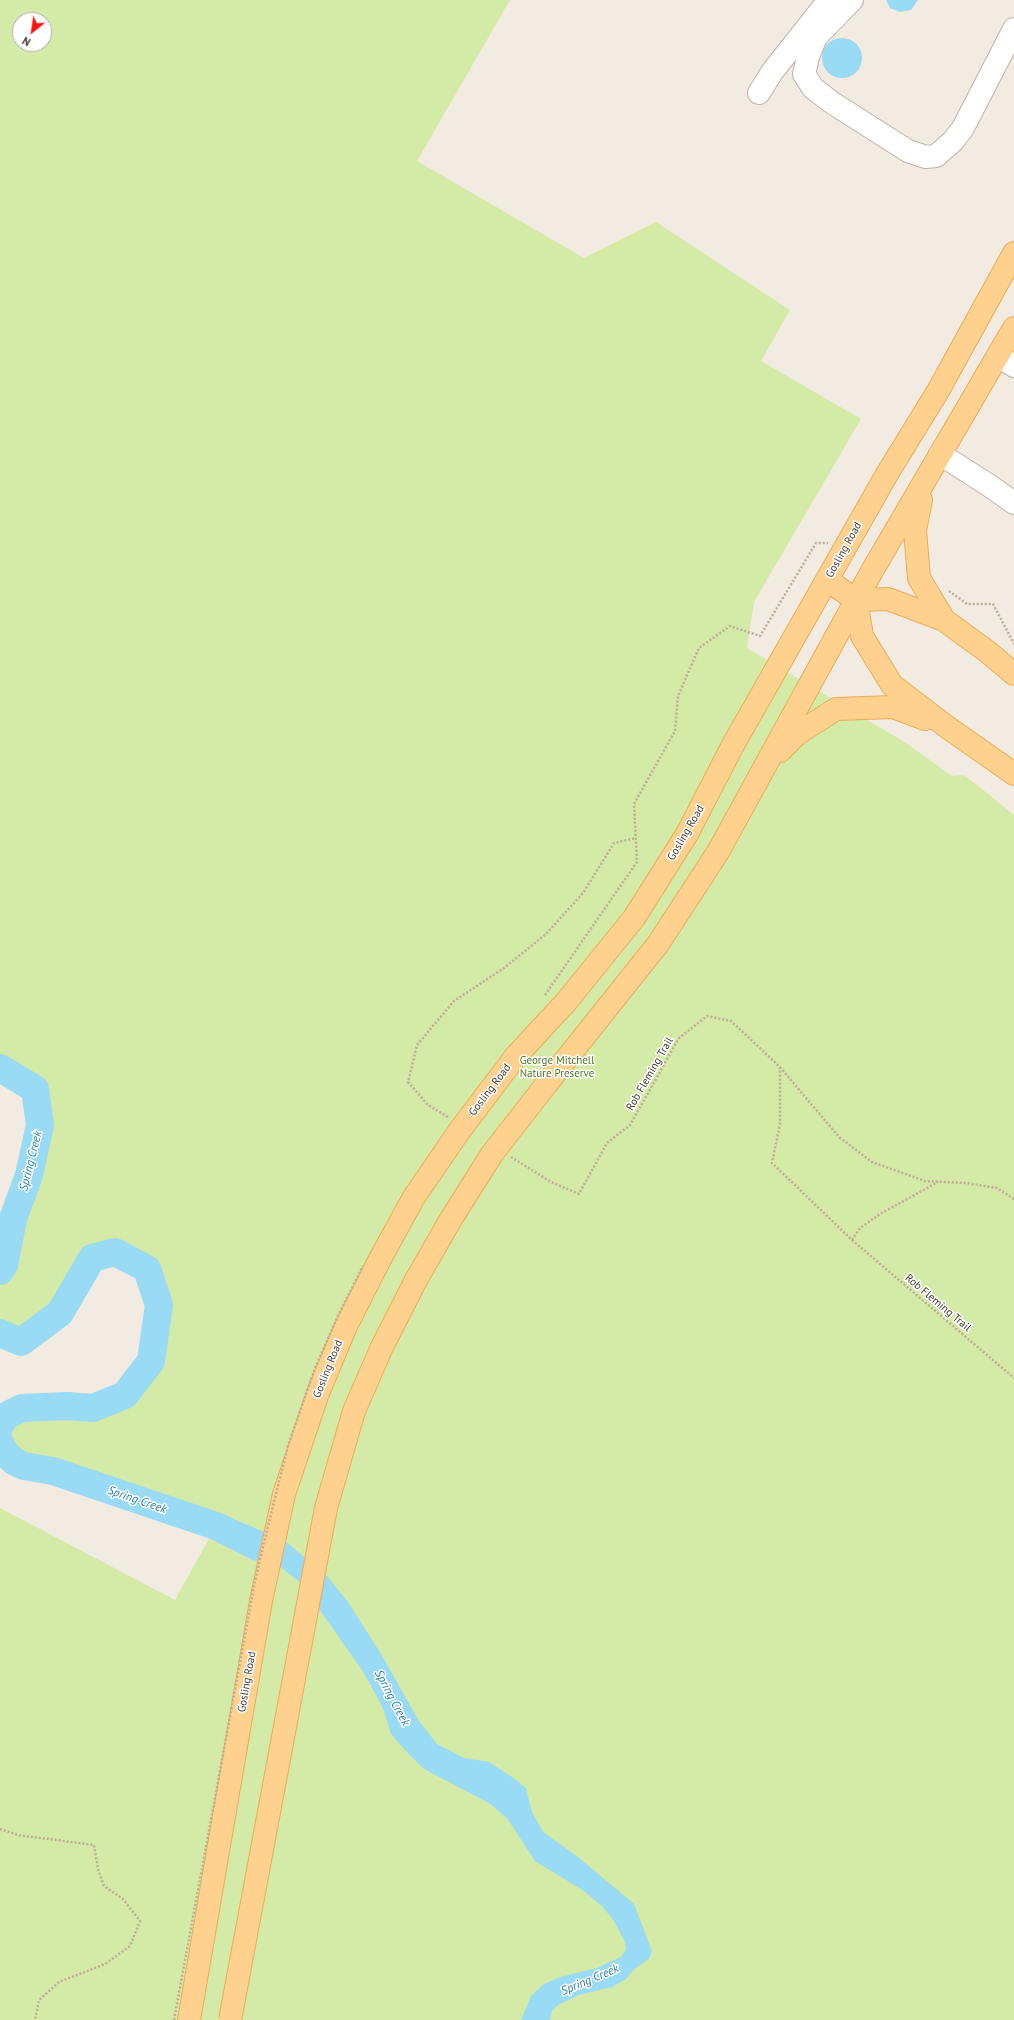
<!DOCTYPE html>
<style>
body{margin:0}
#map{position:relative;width:1014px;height:2020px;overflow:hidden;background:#f2ebe2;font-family:"PT Sans",sans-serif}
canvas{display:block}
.north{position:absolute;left:12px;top:12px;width:40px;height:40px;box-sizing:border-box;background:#fff;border:1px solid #b4b1ad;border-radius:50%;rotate:210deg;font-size:11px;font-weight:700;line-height:16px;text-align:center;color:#443b32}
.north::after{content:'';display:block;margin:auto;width:14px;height:18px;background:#ff120c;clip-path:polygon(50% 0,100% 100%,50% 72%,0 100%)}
</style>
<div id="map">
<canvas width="1014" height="2020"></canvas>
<div class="north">N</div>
</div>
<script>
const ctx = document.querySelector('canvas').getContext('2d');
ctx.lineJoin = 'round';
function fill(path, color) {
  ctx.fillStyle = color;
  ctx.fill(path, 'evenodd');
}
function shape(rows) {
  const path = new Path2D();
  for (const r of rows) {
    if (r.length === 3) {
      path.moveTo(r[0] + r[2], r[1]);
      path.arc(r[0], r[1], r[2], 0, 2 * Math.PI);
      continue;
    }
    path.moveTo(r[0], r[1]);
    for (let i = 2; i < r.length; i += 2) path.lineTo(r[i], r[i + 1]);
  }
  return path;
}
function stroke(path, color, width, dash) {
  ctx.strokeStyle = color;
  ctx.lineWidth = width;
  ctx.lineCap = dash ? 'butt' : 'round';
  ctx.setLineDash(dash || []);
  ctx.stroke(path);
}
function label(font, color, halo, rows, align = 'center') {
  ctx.font = font + ' "PT Sans",sans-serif';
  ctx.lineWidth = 3;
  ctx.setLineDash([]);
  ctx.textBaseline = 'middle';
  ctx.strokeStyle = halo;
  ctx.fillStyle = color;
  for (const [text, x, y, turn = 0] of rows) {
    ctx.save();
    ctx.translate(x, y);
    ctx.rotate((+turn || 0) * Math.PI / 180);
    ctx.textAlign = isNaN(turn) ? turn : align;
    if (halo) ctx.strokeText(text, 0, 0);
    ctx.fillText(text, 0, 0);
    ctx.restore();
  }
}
fill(shape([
 [0,0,510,0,417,161,584,258,656,222,790,310,761,361,861,419,754,602,747,648,906,743,952,776,961,775,967,777,1014,815,1014,2020,0,2020,0,1508,175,1600,216,1526,53,1471,24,1466,15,1462,6,1454,0,1443,2,1421,14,1410,32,1406,93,1408,125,1395,151,1361,159,1305,147,1269,115,1252,92,1258,60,1313,21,1342,0,1333,0,1271,4,1265,13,1219,29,1175,40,1125,35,1089,0,1068],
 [20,20,44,20,44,44,20,44]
]), '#d4eaa7');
fill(shape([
 [886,0,918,0,911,10,900,12,890,8],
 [842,58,20],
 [222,1514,285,1541,326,1575,348,1602,381,1654,419,1721,437,1744,464,1758,489,1762,512,1777,526,1788,532,1812,543,1832,578,1857,634,1904,652,1951,649,1959,634,1969,626,1979,612,1987,579,1995,558,2005,552,2011,550,2020,521,2020,531,1996,544,1984,560,1977,597,1968,621,1957,626,1950,625,1942,614,1921,602,1906,584,1891,535,1861,507,1818,489,1803,424,1769,406,1751,391,1734,383,1708,364,1673,301,1583,279,1566,226,1545]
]), '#99daf4');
stroke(shape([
 [0,1068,35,1089,40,1125,29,1175,13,1219,4,1265,0,1271],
 [0,1333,21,1342,60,1313,92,1258,115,1252,147,1269,159,1305,151,1361,125,1395,93,1408,67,1406,22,1408,6,1416,0,1425],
 [0,1443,6,1454,15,1462,24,1466,53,1471,216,1526,258,1547]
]), '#99daf4', 28);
const minor = shape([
 [852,0,816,37,808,57,804,74,813,88,831,102,908,151,926,157,936,156,953,141,963,128,1014,29],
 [759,93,772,72,829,0],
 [998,356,1014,366],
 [940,454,990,486,1014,503]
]);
const major = shape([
 [921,500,915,530,919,578,944,620],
 [827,580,856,600,888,599,944,620,988,652,1014,674],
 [856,600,862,636,892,685,947,727,1014,774],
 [780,751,797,734,836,709,893,707,925,719],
 [516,1056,566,1002,634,918,687,834,733,745,887,474,938,391,1014,253],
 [548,1082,658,944,718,852,872,571,1014,328],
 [189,2020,261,1601,284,1494,318,1393,346,1326,380,1259]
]);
stroke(minor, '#beb2a4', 24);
stroke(major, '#eaac58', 24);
stroke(shape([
 [949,591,967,604,993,604,1014,644],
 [545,995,637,862,634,804,675,731,678,696,699,648,730,626,760,636,816,543,828,543],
 [780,1067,839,1137,872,1162,925,1181,966,1183,997,1188,1014,1199],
 [448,1117,428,1105,408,1082,417,1045,454,1001,504,968,546,934,583,893,614,843,636,838],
 [511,1157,551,1182,579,1194,607,1143,630,1125,679,1038,707,1016,731,1021,780,1067,780,1124,772,1163,852,1240,1014,1378],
 [852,1240,860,1228,880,1214,938,1182],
 [0,1829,18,1835,94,1845,98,1869,104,1886,123,1899,140,1921,130,1946,105,1964,59,1982,39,2000,35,2020]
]), '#c0ab94', 2.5, [2, 2]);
stroke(minor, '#fff', 22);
stroke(major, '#ffd18e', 22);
const majorBridge = shape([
 [380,1259,414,1197,460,1130,516,1056],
 [230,2020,326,1508,354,1411,382,1347,416,1280,451,1219,492,1154,548,1082]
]);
stroke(majorBridge, '#eaac58', 24, []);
stroke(shape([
 [174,2020,255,1581,268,1526,288,1446,315,1368,338,1316,363,1266]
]), '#c0ab94', 2.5, [2, 2]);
stroke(majorBridge, '#ffd18e', 22);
label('11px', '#443b32', '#fff', [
 ["Gosling Road",844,550,-61],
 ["Gosling Road",686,833,-60],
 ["Rob Fleming Trail",650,1074,-60],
 ["Gosling Road",490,1090,-53],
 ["Rob Fleming Trail",938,1303,40],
 ["Gosling Road",328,1369,-68],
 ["Gosling Road",247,1682,-80]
]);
label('11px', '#4e7823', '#fff', [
 ["George Mitchell",557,1061],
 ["Nature Preserve",557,1074]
]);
label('italic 12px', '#247ea5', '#fff', [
 ["Spring Creek",31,1161,-76],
 ["Spring Creek",137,1500,19],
 ["Spring Creek",392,1698,62],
 ["Spring Creek",590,1980,-23]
]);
</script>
